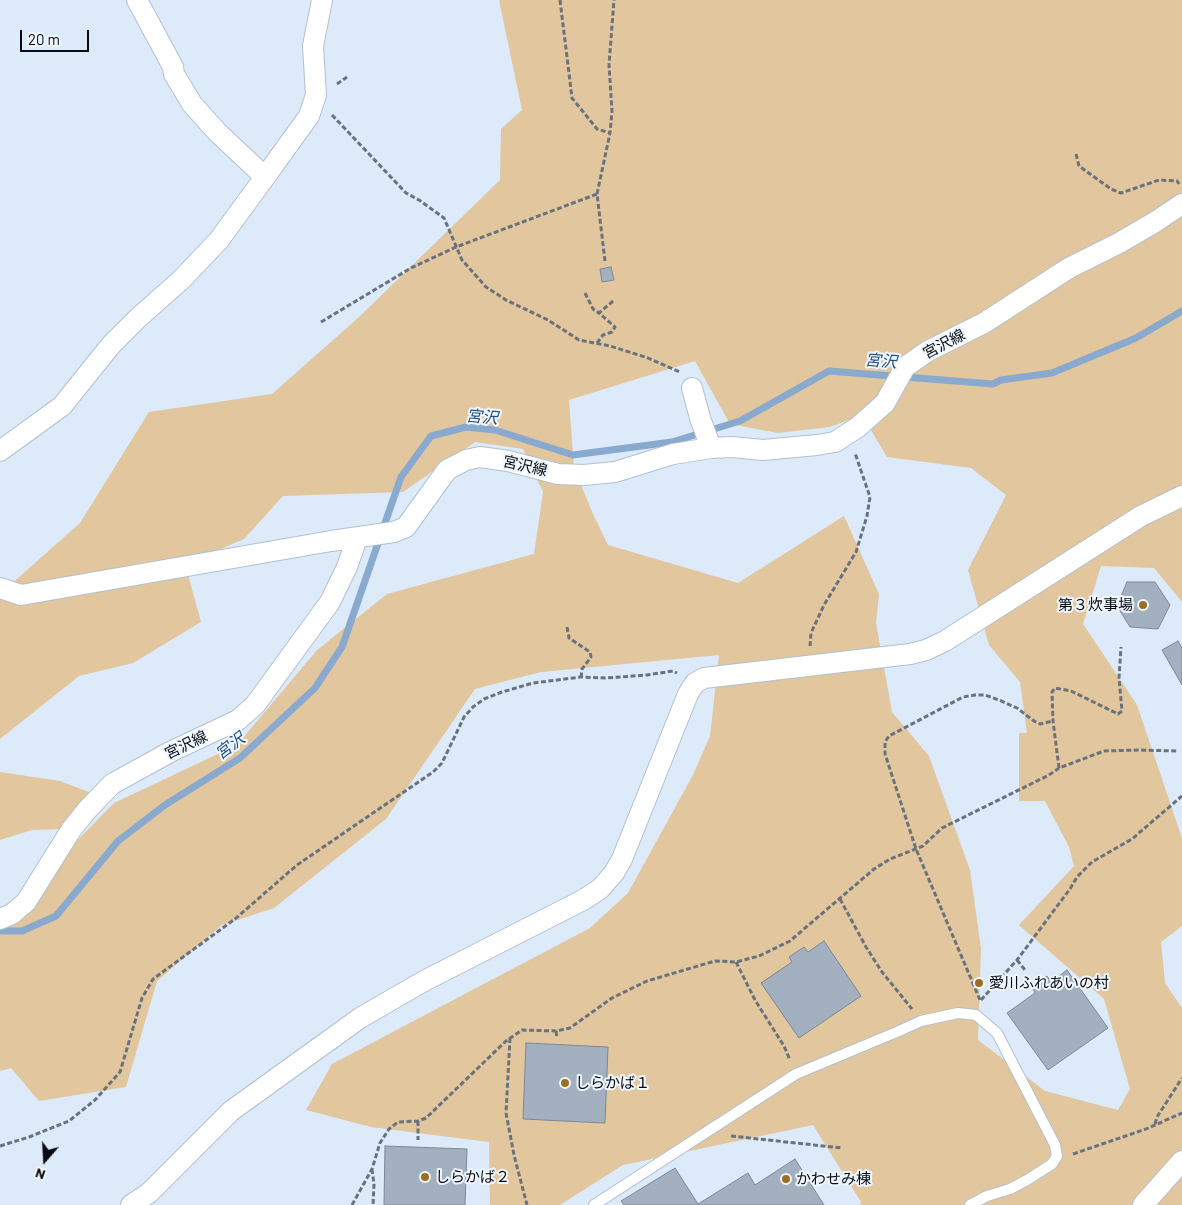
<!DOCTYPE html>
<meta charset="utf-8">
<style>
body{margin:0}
#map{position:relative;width:1182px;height:1205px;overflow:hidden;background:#dceafa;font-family:Barlow,sans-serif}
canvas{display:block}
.north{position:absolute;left:20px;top:1135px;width:50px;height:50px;-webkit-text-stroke:4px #f0f6fd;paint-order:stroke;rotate:199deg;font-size:14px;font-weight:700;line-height:20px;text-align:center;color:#080c11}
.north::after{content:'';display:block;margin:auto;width:18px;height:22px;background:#080c11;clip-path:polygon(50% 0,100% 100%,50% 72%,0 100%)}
.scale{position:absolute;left:20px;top:30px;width:69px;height:22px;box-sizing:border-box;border:2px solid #080c11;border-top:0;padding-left:6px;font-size:15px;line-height:18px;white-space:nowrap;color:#080c11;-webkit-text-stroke:4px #f0f6fd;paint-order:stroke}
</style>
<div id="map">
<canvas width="1182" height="1205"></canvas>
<div class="north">N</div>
<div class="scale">20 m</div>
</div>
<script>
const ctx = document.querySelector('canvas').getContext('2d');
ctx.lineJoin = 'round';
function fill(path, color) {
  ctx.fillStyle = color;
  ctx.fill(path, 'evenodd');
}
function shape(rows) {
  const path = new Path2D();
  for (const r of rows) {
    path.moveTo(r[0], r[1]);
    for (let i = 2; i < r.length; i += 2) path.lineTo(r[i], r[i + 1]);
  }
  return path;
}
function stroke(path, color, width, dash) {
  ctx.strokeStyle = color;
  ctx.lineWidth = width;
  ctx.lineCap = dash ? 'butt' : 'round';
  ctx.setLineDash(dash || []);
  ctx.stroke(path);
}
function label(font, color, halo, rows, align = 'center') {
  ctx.font = font + ' Barlow,"Noto Sans JP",sans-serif';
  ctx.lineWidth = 4;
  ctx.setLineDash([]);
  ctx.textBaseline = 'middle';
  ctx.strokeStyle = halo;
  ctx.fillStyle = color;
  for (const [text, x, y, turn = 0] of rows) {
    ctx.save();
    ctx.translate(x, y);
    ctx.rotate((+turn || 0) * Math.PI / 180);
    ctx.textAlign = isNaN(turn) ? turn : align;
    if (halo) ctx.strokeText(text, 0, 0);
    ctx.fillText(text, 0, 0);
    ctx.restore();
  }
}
fill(shape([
 [499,0,1182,0,1182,602,1154,568,1101,566,1083,624,1137,705,1182,838,1182,926,1161,942,1165,983,1182,1008,1182,1205,860,1205,861,1202,813,1125,623,1165,560,1205,490,1205,489,1142,371,1127,306,1110,332,1064,590,928,628,893,693,775,710,736,719,655,541,672,475,689,386,819,274,908,222,925,157,981,126,1087,39,1101,11,1068,0,1071,0,909,25,917,72,846,114,803,237,745,317,650,387,594,534,554,543,492,523,449,475,442,403,492,283,496,244,539,185,564,201,622,133,663,79,676,0,739,0,594,80,523,149,412,272,394,358,318,500,180,501,129,522,110],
 [695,361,730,424,778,433,830,427,862,415,887,457,971,468,1006,495,968,570,989,645,1020,682,1027,733,1019,733,1019,801,1045,801,1069,847,1074,866,1019,925,1104,999,1130,1089,1118,1110,1045,1091,978,1040,981,949,970,870,929,756,892,712,876,623,879,594,844,516,738,583,608,545,593,514,574,468,569,400],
 [0,772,60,781,89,792,87,810,65,829,32,830,0,840]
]), '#e2c69d');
stroke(shape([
 [0,931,22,931,56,916,118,841,165,805,240,758,315,688,342,647,401,477,431,436,466,427,495,430,573,455,672,442,740,421,829,371,993,384,1001,380,1052,373,1136,338,1182,311]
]), '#89a9cf', 7);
const building = shape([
 [611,267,614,280,602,282,600,269,611,267],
 [1127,582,1155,582,1170,605,1158,629,1130,627,1117,606,1127,582],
 [1178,641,1182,648,1182,685,1162,650,1178,641],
 [824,941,861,996,799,1038,761,983,792,962,789,957,804,947,808,952,824,941],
 [1067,970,1108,1028,1048,1070,1007,1013,1035,993,1032,987,1047,976,1051,982,1067,970],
 [526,1043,608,1047,605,1123,523,1119,526,1043],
 [385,1146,467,1149,465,1205,384,1205,385,1146],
 [795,1159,824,1205,624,1205,621,1201,675,1168,698,1204,748,1173,755,1185,795,1159]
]);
fill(building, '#a3b0c0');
stroke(building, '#7b8897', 1);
const service = shape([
 [594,1205,796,1074,899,1031,921,1021,958,1013,976,1015,997,1033,1055,1145,1057,1156,1052,1164,1027,1180,1010,1189,987,1196,970,1205]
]);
const minor = shape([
 [137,0,173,67,174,74,192,104,217,132,265,177],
 [692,388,700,418,711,448],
 [0,451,62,406,111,345,138,318,181,280,219,240,265,177,309,116,316,95,313,46,322,0],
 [0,588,21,595,331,541,394,532,406,527,447,470,466,460,480,457,508,461,558,474,584,475,615,472,673,454,711,448,732,447,763,450,817,445,835,442,858,427,885,403,905,367,928,351,984,323,1069,268,1119,243,1155,222,1182,204],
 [0,919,12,914,26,902,71,830,87,810,112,784,172,751,238,720,255,705,330,602,347,567,357,538],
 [131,1205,149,1193,231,1111,360,1018,424,981,583,900,600,889,614,873,622,859,688,694,695,683,704,678,910,654,926,650,945,641,1141,516,1182,496],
 [1143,1205,1182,1161]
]);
stroke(service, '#b2c0d0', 12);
stroke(minor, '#b2c0d0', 22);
stroke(shape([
 [560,0,572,98,597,129,610,133],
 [337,84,347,77],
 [332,115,406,193,419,200,444,218,462,260,486,287,506,300,548,320,579,340,610,346,648,358,680,372],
 [1076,154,1079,166,1111,189,1121,193,1159,180,1177,181,1179,184],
 [605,261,597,194,610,133,612,111,609,65,614,0],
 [585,293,593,309,599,313],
 [321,322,411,268,456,247,597,194],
 [597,343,603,335,612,332,615,327,599,313,612,302,612,299],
 [567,627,569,638,590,652,591,657,582,669,581,677],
 [810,646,811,633,824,605,856,552,867,516,870,497,855,453],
 [1059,768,1053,721,1052,692,1055,688,1071,691,1118,714,1122,711,1119,678,1121,647],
 [840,899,866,947,882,972,912,1009],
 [1017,960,1025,970],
 [736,962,755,1000,784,1046,790,1060],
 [980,1000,916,849,885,754,885,742,889,736,963,697,975,695,985,695,999,700,1017,708,1034,721,1040,724,1053,721],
 [981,1000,1017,960,1070,889,1077,877,1092,862,1132,839,1182,796],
 [556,1031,557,1038],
 [510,1038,506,1113,514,1155,527,1205],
 [418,1121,418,1140],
 [1155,1124,1157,1117,1182,1078],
 [731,1136,842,1148],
 [0,1146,29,1137,69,1121,95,1100,120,1072,142,998,153,979,235,919,297,865,433,772,442,763,464,717,473,707,484,699,502,692,533,683,581,677,606,678,647,675,673,671,677,673],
 [1073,1154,1146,1129,1182,1113],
 [372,1169,374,1184,373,1205],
 [352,1205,372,1169,380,1143,389,1129,398,1122,418,1121,426,1118,506,1041,522,1030,556,1031,570,1028,612,998,647,981,715,961,736,962,759,956,790,941,874,869,890,859,923,846,942,828,1049,775,1059,768,1104,751,1138,750,1178,751]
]), '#6a737d', 3, [5, 2.5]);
stroke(service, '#fff', 10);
stroke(minor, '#fff', 20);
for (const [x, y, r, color] of [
 [1143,605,5,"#9c6f20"],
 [979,983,5,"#9c6f20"],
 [565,1083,5,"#9c6f20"],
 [425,1177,5,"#9c6f20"],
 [786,1179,5,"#9c6f20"]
]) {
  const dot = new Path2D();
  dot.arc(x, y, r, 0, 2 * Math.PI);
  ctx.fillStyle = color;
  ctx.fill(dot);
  stroke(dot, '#f0f6fd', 2);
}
label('15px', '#080c11', '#f0f6fd', [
 ["宮沢線",944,344,-28],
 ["宮沢線",525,466,13],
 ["宮沢線",186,745,-26]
]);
label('15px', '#080c11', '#f0f6fd', [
 ["第３炊事場",1133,605,"right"],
 ["愛川ふれあいの村",989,983],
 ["しらかば１",575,1083],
 ["しらかば２",435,1177],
 ["かわせみ棟",796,1179]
], 'left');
label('italic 16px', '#235081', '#f0f6fd', [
 ["宮沢",881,361,5],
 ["宮沢",482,417,5],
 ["宮沢",230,746,-37]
]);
</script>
